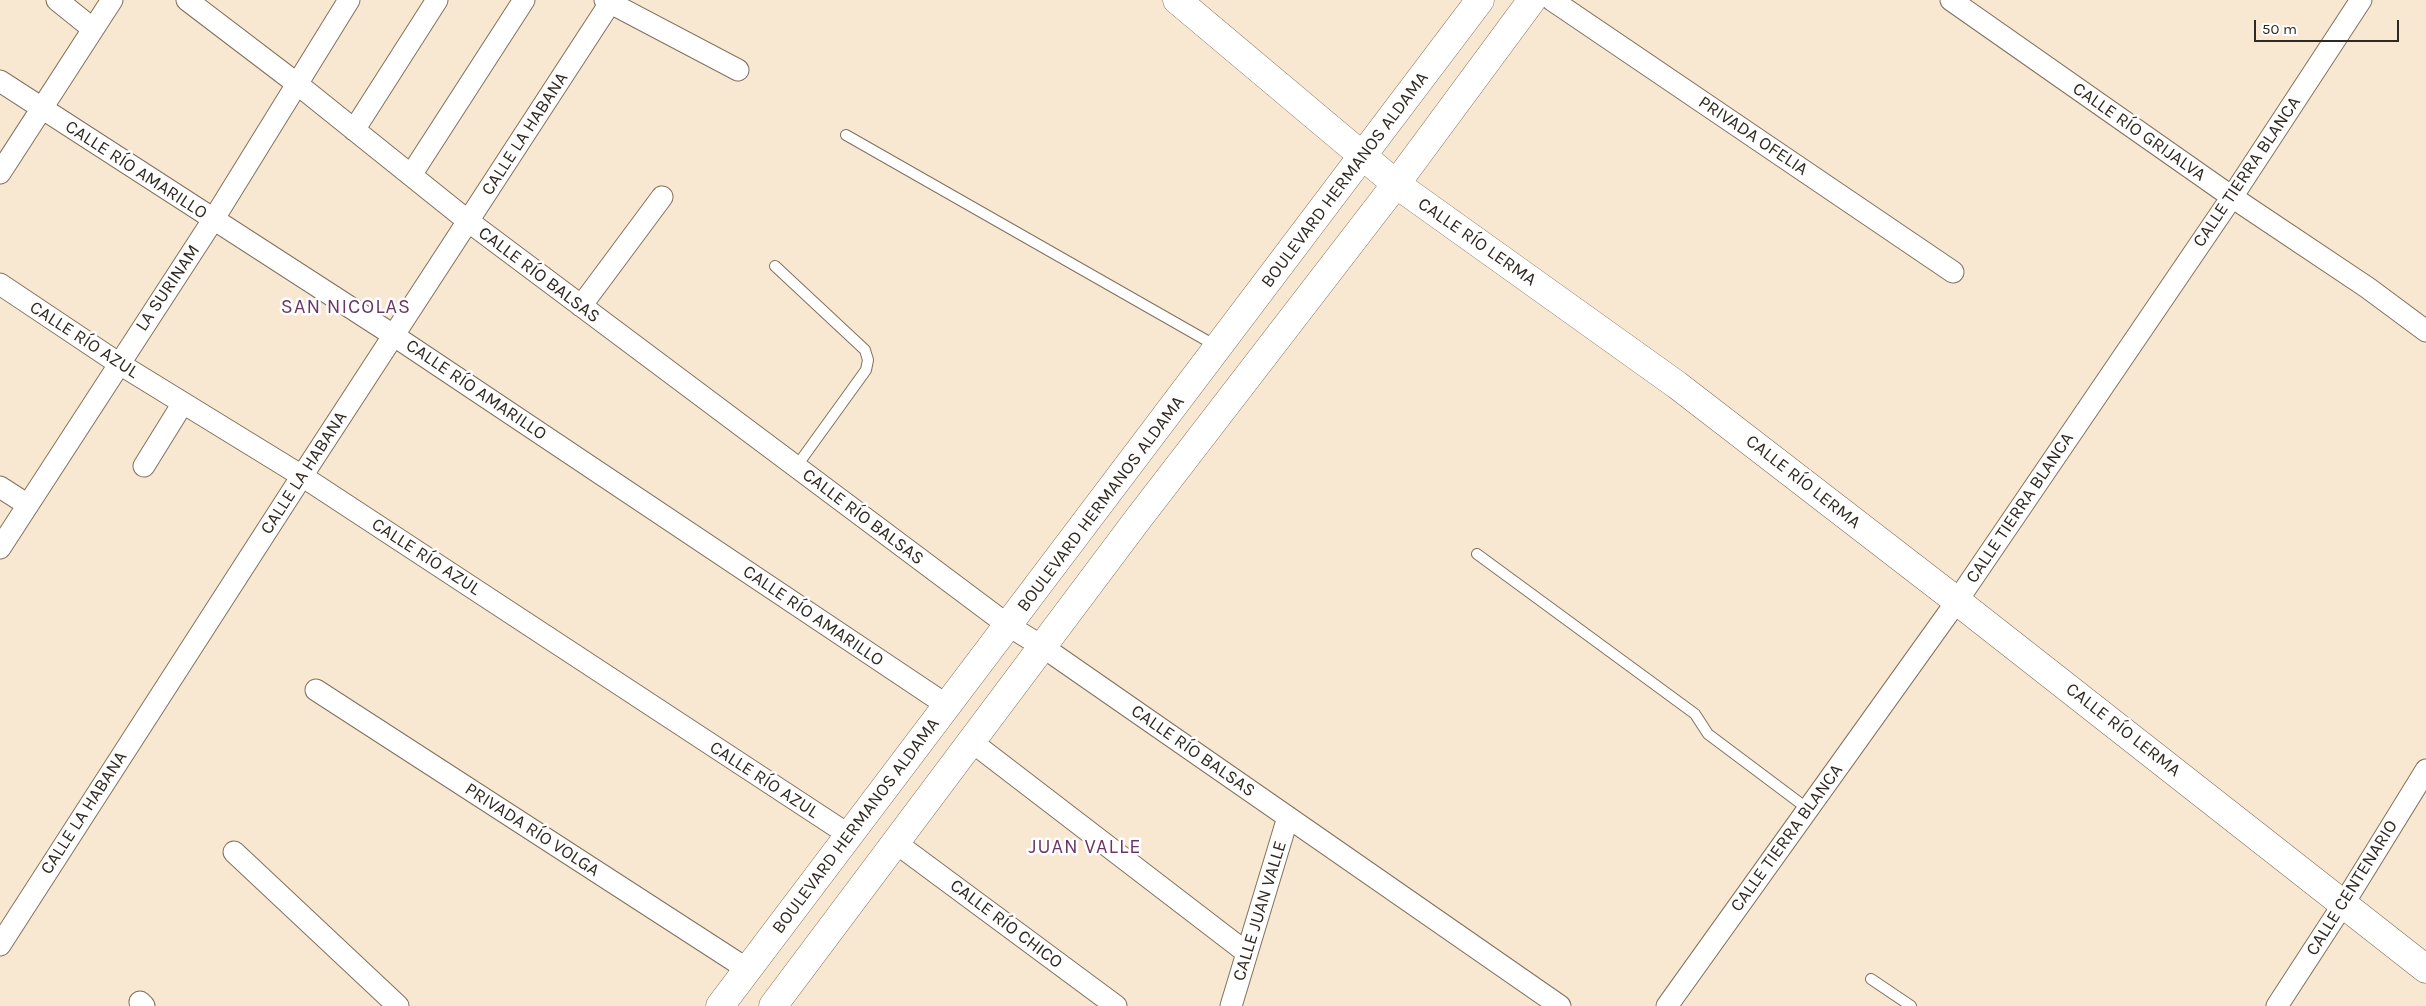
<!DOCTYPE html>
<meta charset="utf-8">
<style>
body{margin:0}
#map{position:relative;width:2426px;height:1006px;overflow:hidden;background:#f8e8d1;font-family:Karla,sans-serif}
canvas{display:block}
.scale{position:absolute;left:2254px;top:20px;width:145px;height:22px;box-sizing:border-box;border:2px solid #302921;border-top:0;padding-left:6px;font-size:15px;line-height:18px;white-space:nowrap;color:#302921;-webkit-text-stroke:4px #fff;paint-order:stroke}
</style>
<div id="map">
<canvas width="2426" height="1006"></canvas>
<div class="scale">50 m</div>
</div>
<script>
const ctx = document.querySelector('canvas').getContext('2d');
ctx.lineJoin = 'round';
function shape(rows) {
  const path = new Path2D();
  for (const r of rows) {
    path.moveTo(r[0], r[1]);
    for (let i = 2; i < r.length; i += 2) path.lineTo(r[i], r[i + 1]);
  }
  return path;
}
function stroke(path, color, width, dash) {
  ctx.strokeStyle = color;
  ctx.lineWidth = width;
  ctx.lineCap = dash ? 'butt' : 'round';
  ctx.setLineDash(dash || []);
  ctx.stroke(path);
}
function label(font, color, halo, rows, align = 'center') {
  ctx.font = font + ' Karla,sans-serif';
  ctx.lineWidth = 5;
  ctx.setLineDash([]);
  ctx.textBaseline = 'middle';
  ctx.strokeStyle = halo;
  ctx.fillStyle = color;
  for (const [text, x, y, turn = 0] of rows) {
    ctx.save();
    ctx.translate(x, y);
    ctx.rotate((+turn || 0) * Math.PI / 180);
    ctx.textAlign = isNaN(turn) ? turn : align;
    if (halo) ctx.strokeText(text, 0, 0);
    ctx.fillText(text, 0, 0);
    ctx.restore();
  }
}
const lane = shape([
 [846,135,1218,347],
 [775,266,865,350,868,360,866,370,796,467],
 [1477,554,1695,714,1708,734,1808,809],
 [1871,979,1911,1006]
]);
const street = shape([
 [57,0,93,29],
 [187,0,296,83,468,221,1009,626,1043,647,1560,1006],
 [605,0,738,70],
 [1552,0,1953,272],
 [1951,0,2232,197,2368,288,2426,331],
 [0,81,393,335,948,706],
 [354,130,437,0],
 [0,173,112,0],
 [411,175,524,0],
 [0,284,118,363,302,476,849,835],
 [581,306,662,197],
 [144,466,183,403],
 [0,487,28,505],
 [0,548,213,220,349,0],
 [316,690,747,969],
 [972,742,1247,953],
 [896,843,1116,1006],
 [234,852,398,1006],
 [0,945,302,476,610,3],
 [140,1002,144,1006],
 [1231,1006,1288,817],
 [1667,1006,1957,601,2232,197,2361,0],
 [2277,1006,2344,903,2426,770]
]);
const secondary = shape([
 [1177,0,1396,184,1677,385,1957,601,2426,969]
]);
const primary = shape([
 [720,1006,1480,0],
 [773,1006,1138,519,1396,184,1532,0]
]);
stroke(lane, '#80725e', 12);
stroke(street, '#80725e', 23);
stroke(secondary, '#80725e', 29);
stroke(primary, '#80725e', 29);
stroke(lane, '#fff', 10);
stroke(street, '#fff', 21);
stroke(secondary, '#fff', 28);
stroke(primary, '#fff', 28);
label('18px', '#302921', '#fff', [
 ["CALLE RÍO GRIJALVA",2139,132,35],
 ["CALLE LA HABANA",525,134,-57],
 ["PRIVADA OFELIA",1753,136,34],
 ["CALLE RÍO AMARILLO",136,170,33],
 ["CALLE TIERRA BLANCA",2247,172,-56],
 ["BOULEVARD HERMANOS ALDAMA",1345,180,-53],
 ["CALLE RÍO LERMA",1477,242,35],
 ["CALLE RÍO BALSAS",539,275,37],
 ["LA SURINAM",168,288,-56],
 ["CALLE RÍO AZUL",84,340,33],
 ["CALLE RÍO AMARILLO",476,390,34],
 ["CALLE LA HABANA",304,473,-57],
 ["CALLE RÍO LERMA",1803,482,38],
 ["BOULEVARD HERMANOS ALDAMA",1101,504,-53],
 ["CALLE TIERRA BLANCA",2020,508,-56],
 ["CALLE RÍO BALSAS",863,517,37],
 ["CALLE RÍO AZUL",426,557,33],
 ["CALLE RÍO AMARILLO",813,616,34],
 ["CALLE RÍO LERMA",2123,730,38],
 ["CALLE RÍO BALSAS",1193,751,35],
 ["CALLE RÍO AZUL",764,780,33],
 ["CALLE LA HABANA",84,813,-57],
 ["BOULEVARD HERMANOS ALDAMA",856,826,-53],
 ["PRIVADA RÍO VOLGA",532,830,33],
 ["CALLE TIERRA BLANCA",1787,838,-54],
 ["CALLE CENTENARIO",2352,888,-58],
 ["CALLE JUAN VALLE",1260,911,-73],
 ["CALLE RÍO CHICO",1006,924,37]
]);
ctx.letterSpacing = '1px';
label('20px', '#6a3667', '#fff', [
 ["SAN NICOLAS",346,307],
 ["JUAN VALLE",1085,847]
]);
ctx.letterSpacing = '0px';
</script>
